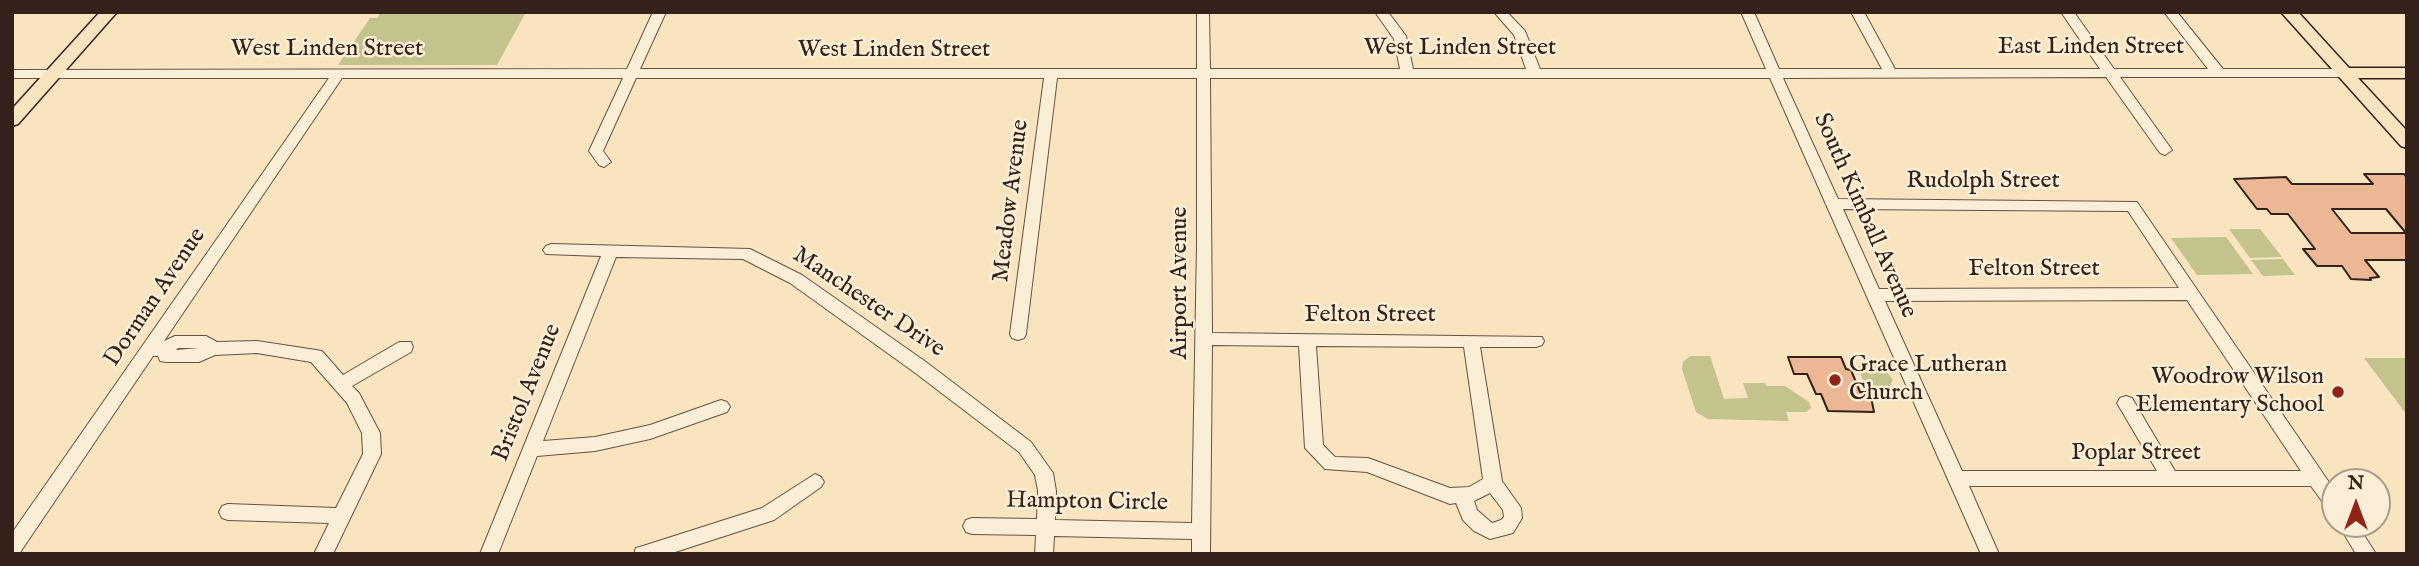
<!DOCTYPE html>
<style>
body{margin:0}
#map{position:relative;width:2419px;height:566px;overflow:hidden;background:#f8e5c0;font-family:"IM FELL English",serif}
canvas{display:block}
.frame{position:absolute;inset:0;border:14px solid #34221a;pointer-events:none}
.north{position:absolute;left:2321px;top:468px;width:70px;height:70px;box-sizing:border-box;background:#faeed6;border:2px solid #ab9c8b;border-radius:50%;rotate:0deg;font-size:19px;font-weight:700;line-height:28px;text-align:center;color:#34221a}
.north::after{content:'';display:block;margin:auto;width:24px;height:32px;background:#8f2418;clip-path:polygon(50% 0,100% 100%,50% 72%,0 100%)}
</style>
<div id="map">
<canvas width="2419" height="566"></canvas>
<div class="frame"></div>
<div class="north">N</div>
</div>
<script>
const ctx = document.querySelector('canvas').getContext('2d');
ctx.lineJoin = 'round';
function fill(path, color) {
  ctx.fillStyle = color;
  ctx.fill(path, 'evenodd');
}
function shape(rows) {
  const path = new Path2D();
  for (const r of rows) {
    path.moveTo(r[0], r[1]);
    for (let i = 2; i < r.length; i += 2) path.lineTo(r[i], r[i + 1]);
  }
  return path;
}
function stroke(path, color, width, dash) {
  ctx.strokeStyle = color;
  ctx.lineWidth = width;
  ctx.lineCap = dash ? 'butt' : 'round';
  ctx.setLineDash(dash || []);
  ctx.stroke(path);
}
function label(font, color, halo, rows, align = 'center') {
  ctx.font = font + ' "IM FELL English",serif';
  ctx.lineWidth = 5;
  ctx.setLineDash([]);
  ctx.textBaseline = 'middle';
  ctx.strokeStyle = halo;
  ctx.fillStyle = color;
  for (const [text, x, y, turn = 0] of rows) {
    ctx.save();
    ctx.translate(x, y);
    ctx.rotate((+turn || 0) * Math.PI / 180);
    ctx.textAlign = isNaN(turn) ? turn : align;
    if (halo) ctx.strokeText(text, 0, 0);
    ctx.fillText(text, 0, 0);
    ctx.restore();
  }
}
fill(shape([
 [381,12,526,12,497,65,338,65,370,18,377,18],
 [2229,229,2260,229,2282,257,2250,258],
 [2226,237,2253,274,2197,275,2171,238],
 [2283,259,2295,275,2263,276,2251,260],
 [1690,356,1710,356,1724,399,1748,398,1743,383,1765,383,1767,386,1785,386,1809,402,1811,408,1806,412,1786,412,1789,421,1708,419,1696,412,1682,369,1683,362],
 [2364,358,2407,358,2407,415],
 [1858,366,1879,366,1884,368,1893,380,1889,387,1867,385,1863,381]
]), '#c4c28d');
const building = shape([
 [2364,174,2404,174,2407,178,2407,260,2365,260,2379,277,2370,278,2371,280,2351,279,2342,266,2317,266,2303,249,2315,249,2288,214,2271,214,2267,209,2257,209,2234,179,2286,177,2292,184,2373,184,2364,174],
 [2332,209,2386,209,2406,233,2351,233,2332,209],
 [1788,357,1841,357,1846,369,1851,370,1860,392,1866,392,1872,402,1874,412,1828,411,1821,394,1816,394,1807,374,1794,374,1788,357]
]);
fill(building, '#ebb795');
stroke(building, '#34221a', 2);
const minor = shape([
 [653,12,666,12,640,69,1197,69,1197,12,1209,12,1210,69,1400,69,1394,39,1375,12,1388,12,1406,36,1413,69,1526,69,1514,35,1494,12,1507,12,1525,31,1540,69,1766,69,1741,12,1754,12,1779,69,1882,69,1851,12,1864,12,1895,69,2100,69,2061,12,2074,12,2114,69,2208,69,2164,12,2177,12,2223,69,2343,69,2350,73,2343,77,2120,77,2172,150,2165,155,2160,153,2106,77,1783,78,1838,199,2137,202,2335,491,2335,514,2329,511,2311,486,1969,486,1999,554,1981,554,1770,78,1210,78,1212,333,1542,337,1544,341,1542,345,1536,347,1480,347,1502,481,1521,508,1522,518,1513,533,1490,539,1474,531,1463,520,1456,503,1450,504,1367,472,1325,469,1305,448,1299,346,1212,345,1210,554,1192,554,1192,539,1054,536,1053,554,1035,554,1036,535,972,534,966,532,963,526,966,520,972,518,1037,519,1038,491,1035,475,1019,452,914,372,790,283,743,259,616,257,543,441,595,437,650,425,721,400,727,402,730,407,727,412,650,439,595,451,537,456,498,554,480,554,601,256,546,254,543,250,546,246,551,244,750,249,802,275,926,362,1031,442,1053,473,1056,491,1055,520,1192,523,1197,244,1197,78,1057,78,1026,334,1024,338,1018,340,1012,338,1010,334,1044,78,636,78,603,151,611,162,604,167,599,165,589,151,623,78,342,78,164,341,175,336,206,336,217,342,257,341,316,350,322,351,343,375,399,342,411,342,413,347,411,352,352,386,359,393,380,433,381,454,333,554,314,554,329,523,228,520,222,518,219,512,222,506,228,504,336,508,363,454,362,433,347,403,311,362,257,353,215,355,199,362,166,362,160,361,158,356,153,356,19,554,12,554,12,533,329,78,12,78,12,70,627,69,653,12],
 [1843,209,2128,211,2179,288,1879,289,1843,209],
 [2187,300,2301,471,2175,471,2132,398,2126,396,2120,398,2117,403,2157,471,1962,471,1885,301,2187,300],
 [1316,346,1464,347,1483,479,1469,487,1450,488,1368,458,1335,457,1323,445,1316,346],
 [178,348,199,348,176,350,178,348],
 [1490,493,1503,510,1504,517,1501,520,1492,523,1477,510,1474,501,1490,493],
 [815,474,821,477,824,482,821,487,774,520,669,554,634,554,636,548,643,546,762,508,815,474],
 [2338,524,2357,524,2376,554,2356,554,2338,524]
]);
const major = shape([
 [100,12,117,12,18,124,12,126,12,109,100,12],
 [2281,12,2298,12,2349,68,2407,68,2407,78,2358,78,2407,131,2407,148,2401,146,2281,12]
]);
stroke(minor, '#655344', 2);
stroke(major, '#34221a', 3);
fill(minor, '#faeed6');
fill(major, '#f8e5c0');
for (const [x, y, r, color] of [
 [1835,380,7,"#8f2418"],
 [2338,392,7,"#8f2418"]
]) {
  const dot = new Path2D();
  dot.arc(x, y, r, 0, 2 * Math.PI);
  ctx.fillStyle = color;
  ctx.fill(dot);
  stroke(dot, '#faeed6', 2.5);
}
label('24px', '#34221a', '#faeed6', [
 ["East Linden Street",2091,48],
 ["West Linden Street",1460,49],
 ["West Linden Street",327,50],
 ["West Linden Street",894,51],
 ["Rudolph Street",1983,182],
 ["Meadow Avenue",1012,201,-83],
 ["South Kimball Avenue",1864,216,66],
 ["Felton Street",2034,270],
 ["Airport Avenue",1181,283,-90],
 ["Dorman Avenue",156,298,-56],
 ["Manchester Drive",868,303,34],
 ["Felton Street",1370,316],
 ["Bristol Avenue",528,393,-68],
 ["Poplar Street",2136,454],
 ["Hampton Circle",1087,503,1]
]);
label('24px', '#34221a', '#faeed6', [
 ["Grace Lutheran",1849,366],
 ["Church",1849,394],
 ["Woodrow Wilson",2324,378,"right"],
 ["Elementary School",2324,406,"right"]
], 'left');
</script>
